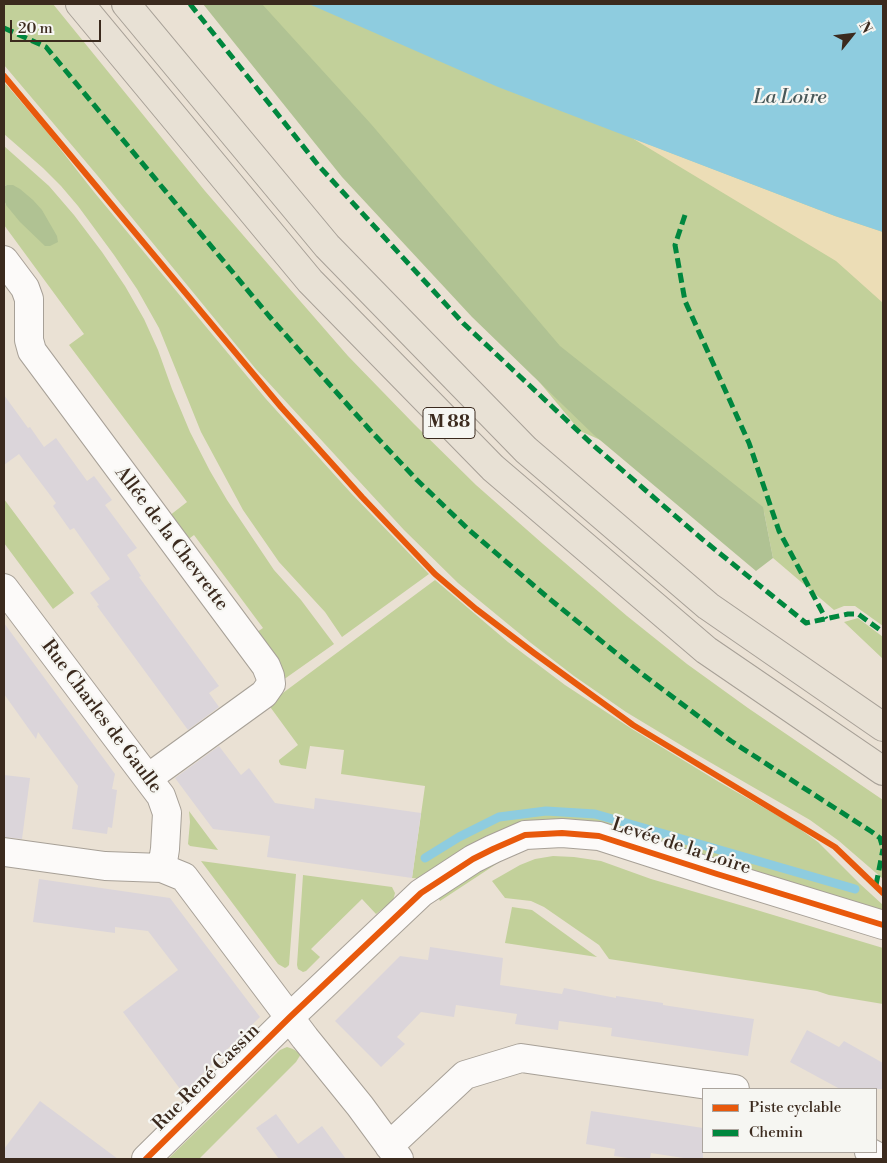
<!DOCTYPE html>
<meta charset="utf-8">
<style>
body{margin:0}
#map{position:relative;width:887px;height:1163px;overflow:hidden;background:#eae1d4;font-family:"Libre Bodoni",serif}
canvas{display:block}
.frame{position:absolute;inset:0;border:5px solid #3b2a1e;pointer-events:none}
.legend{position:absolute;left:702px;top:1088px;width:175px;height:65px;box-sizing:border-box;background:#f6f6f2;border:1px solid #aba49d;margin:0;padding:6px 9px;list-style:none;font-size:15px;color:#3b2a1e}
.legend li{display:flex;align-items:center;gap:10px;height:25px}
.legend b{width:25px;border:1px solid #aba49d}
.north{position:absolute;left:827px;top:10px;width:50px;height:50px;-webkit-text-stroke:4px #f6f6f2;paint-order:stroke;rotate:61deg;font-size:14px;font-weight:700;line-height:20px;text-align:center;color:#3b2a1e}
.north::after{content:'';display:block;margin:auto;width:18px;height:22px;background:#3b2a1e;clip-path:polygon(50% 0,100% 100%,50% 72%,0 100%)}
.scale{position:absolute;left:10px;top:20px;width:91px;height:22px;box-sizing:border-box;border:2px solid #3b2a1e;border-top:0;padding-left:6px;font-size:15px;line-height:18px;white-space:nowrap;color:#3b2a1e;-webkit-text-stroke:4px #f6f6f2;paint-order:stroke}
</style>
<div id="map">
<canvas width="887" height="1163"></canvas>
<div class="frame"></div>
<ul class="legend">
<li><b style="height:6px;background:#e8590c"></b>Piste cyclable</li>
<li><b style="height:6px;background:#00873e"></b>Chemin</li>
</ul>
<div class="north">N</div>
<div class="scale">20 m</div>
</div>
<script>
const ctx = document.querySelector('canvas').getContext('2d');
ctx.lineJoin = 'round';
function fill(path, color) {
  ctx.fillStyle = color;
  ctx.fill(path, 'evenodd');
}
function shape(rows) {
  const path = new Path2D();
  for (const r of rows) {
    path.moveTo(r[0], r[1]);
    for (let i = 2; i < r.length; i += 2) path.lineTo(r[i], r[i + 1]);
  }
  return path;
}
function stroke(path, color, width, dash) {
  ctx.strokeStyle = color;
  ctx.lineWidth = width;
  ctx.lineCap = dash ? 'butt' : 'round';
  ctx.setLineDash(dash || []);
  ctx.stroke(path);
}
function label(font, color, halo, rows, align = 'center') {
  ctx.font = font + ' "Libre Bodoni",serif';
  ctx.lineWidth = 4.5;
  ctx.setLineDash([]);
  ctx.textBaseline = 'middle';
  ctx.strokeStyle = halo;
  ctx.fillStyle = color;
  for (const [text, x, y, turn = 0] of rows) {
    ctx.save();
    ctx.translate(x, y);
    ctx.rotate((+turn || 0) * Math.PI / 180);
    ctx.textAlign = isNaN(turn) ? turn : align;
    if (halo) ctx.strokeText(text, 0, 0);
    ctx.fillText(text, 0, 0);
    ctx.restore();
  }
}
fill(shape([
 [4,4,53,4,205,191,274,271,348,356,414,424,476,485,543,544,627,616,687,664,748,708,883,800,883,879,839,841,810,820,694,753,626,712,574,676,531,643,458,583,404,530,255,368,97,175,4,65],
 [226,4,883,4,883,626,855,606,844,606,834,610,773,558,764,512,580,431],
 [4,82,47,132,94,192,266,399,350,492,429,574,342,637,325,612,279,562,243,510,201,432,159,328,137,289,114,255,78,206,61,186,43,168,4,134],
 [4,146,49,186,74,215,102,252,125,286,144,319,158,350,172,389,190,432,210,471,227,500,274,570,301,600,334,644,283,680,254,634,263,628,194,535,186,541,169,516,187,502,69,345,84,334,4,225,4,200,6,205,7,185,4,186],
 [4,499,74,593,53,609,4,543],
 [435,580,508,642,565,685,632,729,719,782,794,825,818,842,859,883,883,905,883,916,592,828,425,879,412,878,425,786,341,774,344,750,310,746,306,769,281,765,279,762,279,760,298,745,268,704],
 [858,618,883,637,883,659,844,622],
 [189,811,218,850,190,846,188,844,190,822],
 [510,855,440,901,438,897,437,892],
 [553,856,574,857,601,861,651,879,750,908,883,948,883,1004,829,995,817,991,609,959,599,945,544,907,531,901,505,898,492,881,520,865,535,859],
 [201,861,296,874,289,965,287,967,285,968,278,964],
 [303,875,392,887,395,893,393,901,376,914,362,899,311,949,320,957,306,971,303,972,298,969,297,965],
 [512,907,532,910,597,957,505,943],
 [287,1047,293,1049,301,1054,296,1062,199,1159,168,1159,280,1050]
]), '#c2d09a');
fill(shape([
 [203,4,262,4,371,124,560,346,763,507,773,558,756,571,594,435,472,317,342,177],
 [7,185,13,185,20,189,33,200,42,210,57,236,58,242,50,246,45,246,20,222,6,205,4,200,4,186]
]), '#b0c293');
fill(shape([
 [632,138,835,216,883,232,883,303,836,261]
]), '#ecddb6');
fill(shape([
 [309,4,883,4,883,232,835,216,498,87]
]), '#8eccdf');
stroke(shape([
 [425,858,459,837,499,817,546,811,595,814,855,889]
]), '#8eccdf', 9);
fill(shape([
 [4,395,28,428,30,427,44,447,56,438,87,481,94,476,112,500,105,505,137,548,127,555,141,576,139,577,219,686,209,693,219,707,188,730,97,606,99,605,90,593,110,579,74,528,70,530,53,506,56,503,19,454,4,465],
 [4,623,115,774,112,789,117,790,112,828,108,827,107,834,72,829,78,786,38,732,36,739,4,694],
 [219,746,241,775,249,768,275,803,314,809,315,798,421,813,412,878,267,857,270,836,213,829,175,778],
 [4,775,30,778,22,839,4,837],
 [39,879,170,898,260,1017,183,1093,123,1012,178,970,148,931,115,927,115,933,33,922],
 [430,947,503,958,500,985,562,994,564,988,616,998,616,996,663,1003,663,1005,754,1019,748,1056,611,1036,612,1028,559,1021,558,1030,515,1024,517,1014,456,1005,454,1017,421,1012,397,1037,405,1044,381,1067,335,1021,400,956,428,960],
 [807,1030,839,1047,844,1041,883,1063,883,1089,840,1089,790,1062],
 [40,1101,118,1159,4,1159,4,1149],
 [591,1111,703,1128,703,1159,690,1159,651,1153,650,1159,635,1159,614,1156,615,1149,586,1144],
 [276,1114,298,1144,322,1126,346,1159,279,1159,256,1128]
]), '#dbd5da');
const minor = shape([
 [4,260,25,288,29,299,29,340,32,351,266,666,270,676,271,684,264,694,148,778],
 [4,588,161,796,167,813,165,849,162,868,184,877,305,1038,360,1106,399,1159],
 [4,852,105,866,162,868],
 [389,1146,465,1075,521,1058,735,1089],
 [869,1152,882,1159],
 [146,1159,290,1017,421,893,473,859,493,849,525,835,562,833,599,836,717,874,883,925]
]);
const trunk = shape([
 [80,4,310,281,493,468,706,650,883,771],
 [126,4,327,246,526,450,708,606,883,727]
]);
stroke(minor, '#a7a097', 30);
stroke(trunk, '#a7a097', 30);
stroke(minor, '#fcfaf9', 28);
stroke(trunk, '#e8e1d5', 28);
stroke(shape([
 [190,4,318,165,463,323,593,445,702,539,806,623,848,614,858,614,883,632],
 [4,28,46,47,269,316,369,429,417,480,468,529,546,596,637,670,731,741,872,832,880,838,883,849],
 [685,215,675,245,685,301,749,443,779,531,826,619],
 [876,885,883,849]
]), '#00873e', 5, [10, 5]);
stroke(shape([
 [4,76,281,407,362,497,435,574,476,609,534,653,633,725,835,847,883,893],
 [146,1159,290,1017,421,893,473,859,493,849,525,835,562,833,599,836,717,874,883,925]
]), '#e8590c', 6);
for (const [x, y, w] of [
 [449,423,52]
]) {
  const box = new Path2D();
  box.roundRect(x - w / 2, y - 15.5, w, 31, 4);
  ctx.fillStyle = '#f6f6f2';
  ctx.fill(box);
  stroke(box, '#3b2a1e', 1);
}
label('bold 18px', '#3b2a1e', null, [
 ["M 88",449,423]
]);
label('19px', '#3b2a1e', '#f6f6f2', [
 ["Allée de la Chevrette",171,539,53],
 ["Rue Charles de Gaulle",101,717,53],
 ["Levée de la Loire",681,847,18],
 ["Rue René Cassin",207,1078,-45]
]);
label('italic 20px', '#485859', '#f6f6f2', [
 ["La Loire",790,98]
]);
</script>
